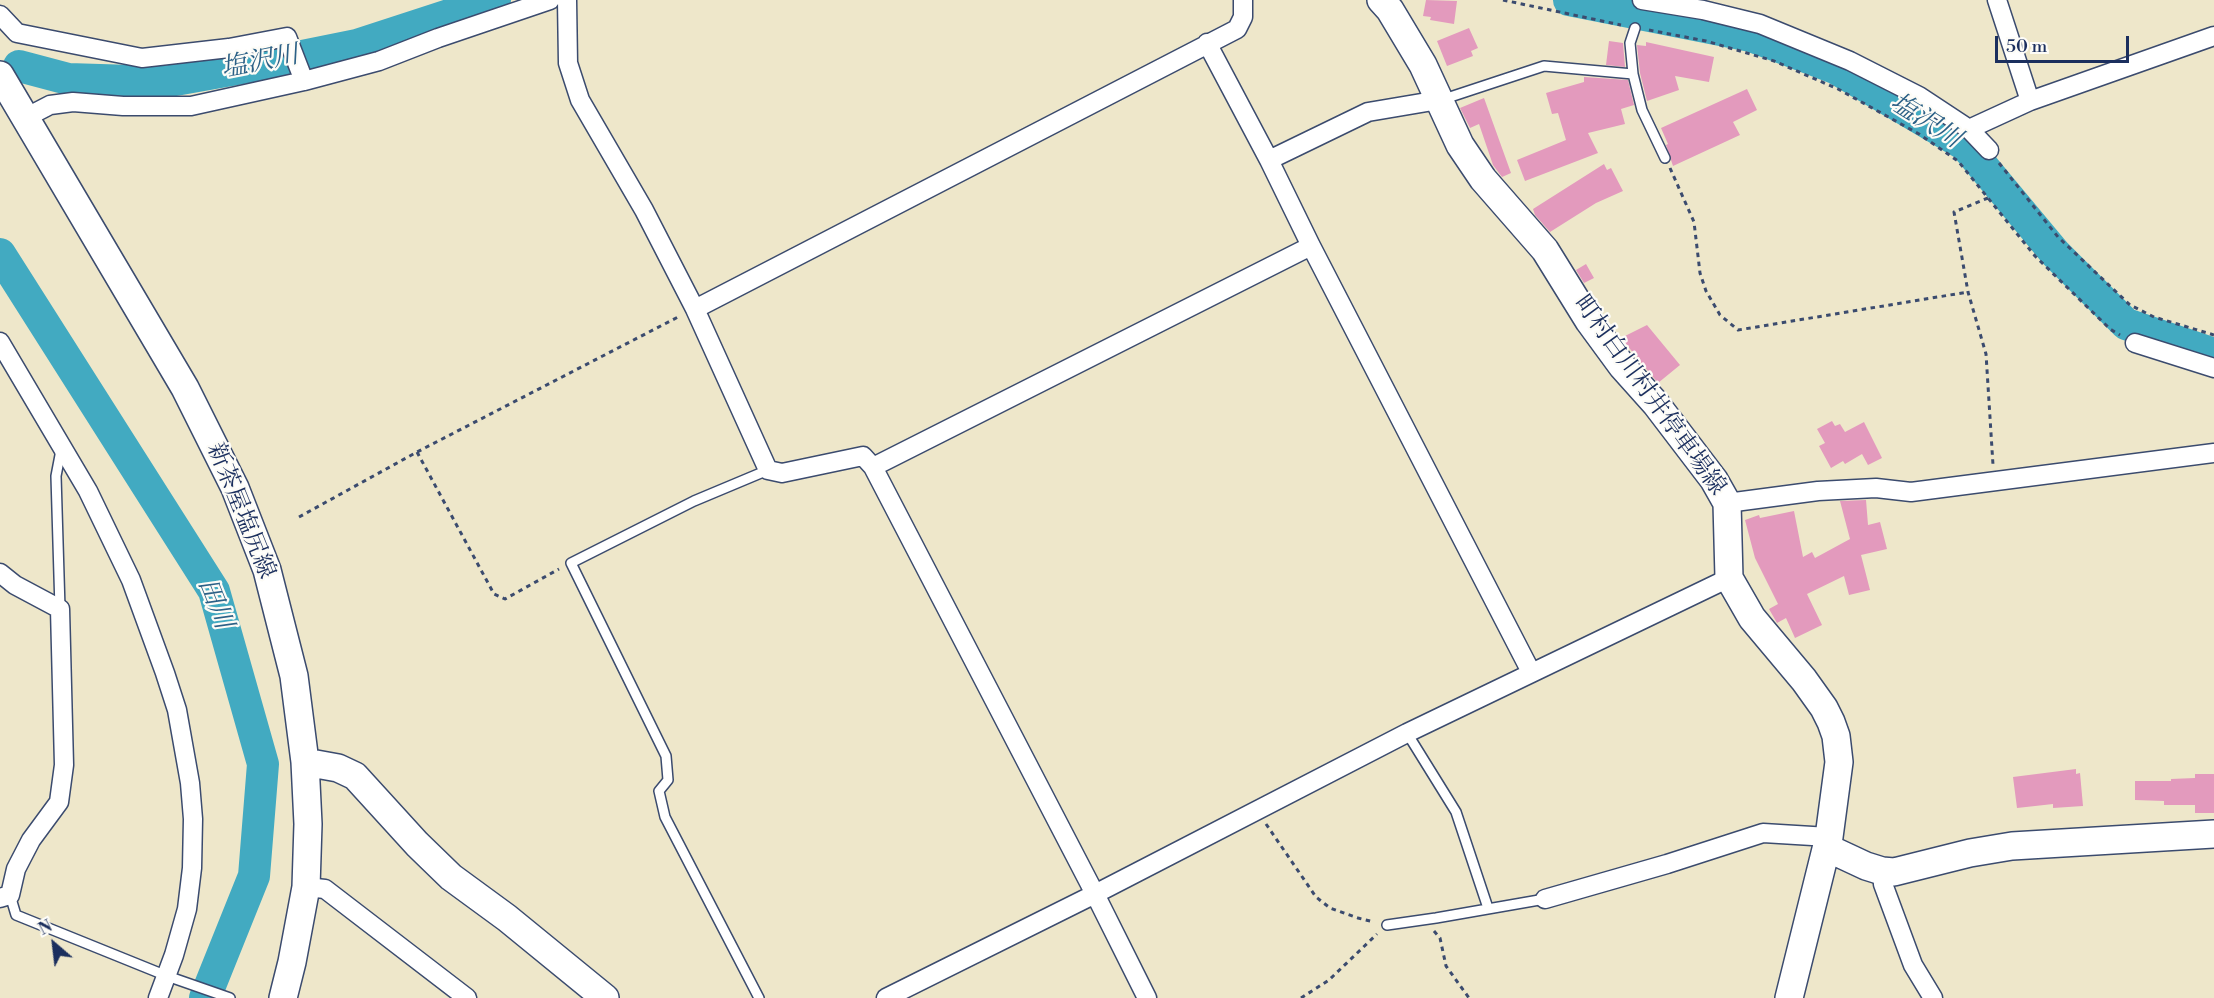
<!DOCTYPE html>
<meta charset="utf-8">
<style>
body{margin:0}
#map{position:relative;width:2214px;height:998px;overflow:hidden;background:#eee7ca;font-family:"Libre Bodoni",serif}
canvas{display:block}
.north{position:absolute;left:24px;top:914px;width:60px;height:60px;-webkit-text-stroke:4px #fdfcf7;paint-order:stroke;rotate:332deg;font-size:16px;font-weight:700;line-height:24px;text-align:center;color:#1b2f5e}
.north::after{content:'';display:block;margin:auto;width:21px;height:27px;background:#1b2f5e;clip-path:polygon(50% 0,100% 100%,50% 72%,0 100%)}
.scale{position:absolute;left:1995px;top:36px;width:134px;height:27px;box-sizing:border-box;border:3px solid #1b2f5e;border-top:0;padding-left:8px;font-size:18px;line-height:21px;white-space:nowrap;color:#1b2f5e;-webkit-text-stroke:4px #fdfcf7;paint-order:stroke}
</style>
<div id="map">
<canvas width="2214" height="998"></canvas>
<div class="north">N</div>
<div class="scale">50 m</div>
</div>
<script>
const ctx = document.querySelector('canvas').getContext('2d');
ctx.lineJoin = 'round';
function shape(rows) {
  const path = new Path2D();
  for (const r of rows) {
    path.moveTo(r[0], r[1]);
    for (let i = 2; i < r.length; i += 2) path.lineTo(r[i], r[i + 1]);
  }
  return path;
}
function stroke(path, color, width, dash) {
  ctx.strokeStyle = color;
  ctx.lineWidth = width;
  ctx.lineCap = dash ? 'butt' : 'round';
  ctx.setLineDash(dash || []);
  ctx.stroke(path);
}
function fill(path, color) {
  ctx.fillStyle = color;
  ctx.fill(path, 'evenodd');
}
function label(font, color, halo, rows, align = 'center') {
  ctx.font = font + ' "Libre Bodoni","Noto Serif JP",serif';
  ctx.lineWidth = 4.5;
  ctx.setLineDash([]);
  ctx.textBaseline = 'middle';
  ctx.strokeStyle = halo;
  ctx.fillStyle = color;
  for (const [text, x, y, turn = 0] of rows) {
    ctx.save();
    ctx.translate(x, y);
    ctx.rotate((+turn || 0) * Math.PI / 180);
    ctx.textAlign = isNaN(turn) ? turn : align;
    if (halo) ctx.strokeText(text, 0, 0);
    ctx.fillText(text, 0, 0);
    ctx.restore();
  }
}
stroke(shape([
 [1569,0,1751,36,1835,68,1965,145,2055,253,2126,324,2214,354],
 [19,66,68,79,164,82,248,67,357,45,495,0],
 [0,254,214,591,263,764,254,876,205,998]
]), '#42aac1', 32);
fill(shape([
 [1426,0,1457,1,1454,24,1430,20,1431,17,1423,16],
 [1469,28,1478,48,1471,51,1473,56,1447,66,1437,41],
 [1609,41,1623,43,1625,67,1606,65],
 [1646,42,1714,57,1709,82,1675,76,1679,90,1647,101,1640,73,1637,45,1646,46],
 [1584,77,1628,80,1634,105,1621,109,1625,124,1588,133,1598,153,1525,181,1517,160,1566,140,1558,113,1552,114,1546,93,1584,82],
 [1747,89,1757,110,1733,122,1740,135,1673,166,1666,145,1668,144,1661,128],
 [1484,98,1511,173,1502,177,1493,165,1479,124,1470,128,1460,108],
 [1604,164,1607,170,1611,168,1623,191,1596,203,1550,232,1535,215,1533,209],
 [1586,264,1594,278,1584,283,1576,270],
 [1647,325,1680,365,1658,383,1621,338],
 [1832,421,1835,426,1840,424,1845,432,1864,422,1882,458,1868,465,1862,454,1845,464,1843,461,1831,468,1819,446,1825,443,1817,429],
 [1866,500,1868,525,1880,522,1887,549,1861,555,1870,590,1849,595,1844,576,1807,594,1822,625,1795,638,1786,618,1777,623,1769,609,1778,604,1755,558,1745,520,1759,515,1760,518,1794,511,1803,557,1812,552,1815,558,1850,539,1840,501],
 [2076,769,2076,774,2080,773,2083,806,2053,808,2053,804,2017,808,2013,777],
 [2195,774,2214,774,2214,813,2195,813,2195,805,2164,805,2164,801,2135,800,2135,781,2171,781,2171,779,2195,778]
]), '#e39abd');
const lane = shape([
 [1635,28,1630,43,1633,74,1642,110,1665,158],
 [1441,100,1544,66,1633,74],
 [60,609,56,476,61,450],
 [1407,733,1456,812,1488,908],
 [10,895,16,915,167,976,230,998],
 [1387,925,1436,918,1545,899],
 [759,998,665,817,659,791,668,780,666,756,571,563,694,501,768,470]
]);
const street = shape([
 [567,0,568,63,580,100,644,210,695,309,768,470,782,473,863,456,873,467,1095,894,1147,998],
 [1642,0,1703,10,1760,24,1850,61,1919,96,1969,129,1989,150],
 [1997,0,2030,101,2214,36],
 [0,15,17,33,142,58,229,48,287,37,304,81],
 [1207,43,1269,160,1311,246,1531,672],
 [25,118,50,105,73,102,123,106,191,106,304,81,379,61,438,38,550,0],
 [1969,129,2030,101],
 [1269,160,1368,112,1439,100],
 [695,309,1237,29,1243,17,1243,0],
 [0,342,88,491,131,580,165,673,177,710,190,783,193,819,192,868,187,909,174,955,158,998],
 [2135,343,2214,368],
 [873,467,1311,246],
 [1727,503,1818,491,1876,488,1911,492,2214,453],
 [0,573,15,585,60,609,64,765,59,802,31,840,16,869,10,895,0,898],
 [1882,871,1883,884,1913,965,1933,998],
 [306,887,325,889,467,998],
 [1545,899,1667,864,1763,833,1829,837],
 [886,998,1095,894,1407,733,1729,578]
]);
const secondary = shape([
 [1381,0,1390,10,1423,65,1460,145,1483,179,1545,250,1589,321,1622,366,1656,404,1714,480,1727,503,1729,578,1752,618,1804,680,1824,708,1831,722,1836,736,1839,762,1829,837,1789,998],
 [0,75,185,388,235,488,267,570,294,676,305,762,308,824,306,887,292,962,283,998],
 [305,762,338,768,355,776,417,844,451,877,507,918,605,998],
 [1826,852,1836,852,1866,866,1882,871,1894,872,1970,853,2012,846,2214,834]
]);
stroke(lane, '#3b4b6e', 12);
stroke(street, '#3b4b6e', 21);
stroke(secondary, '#3b4b6e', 30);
stroke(shape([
 [1503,0,1621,25],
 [1649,30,1706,41,1774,61,1838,89,1919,134,1958,161,2035,256,2110,329,2120,335],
 [1999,163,2058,237,2130,305,2154,317,2214,335],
 [1670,168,1694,222,1700,273,1706,291,1720,315,1738,330,1968,292],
 [1988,198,1954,212,1968,292,1986,354,1993,465],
 [417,452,494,594,505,599,559,569],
 [299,517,417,452,680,316],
 [1266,824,1316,897,1330,908,1358,918,1374,922],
 [1434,931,1440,938,1446,966,1469,998],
 [1301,998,1329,980,1377,934]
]), '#3b4b6e', 3, [4.5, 4.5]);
stroke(lane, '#fff', 9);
stroke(street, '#fff', 18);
stroke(secondary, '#fff', 27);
label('24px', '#1b2f5e', '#fdfcf7', [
 ["町村白川村井停車場線",1649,396,54],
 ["新茶屋塩尻線",240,511,68]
]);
label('italic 26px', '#2b6086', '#fdfcf7', [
 ["塩沢川",260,63,-11],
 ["塩沢川",1925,122,32],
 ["田川",214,604,68]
]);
</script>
